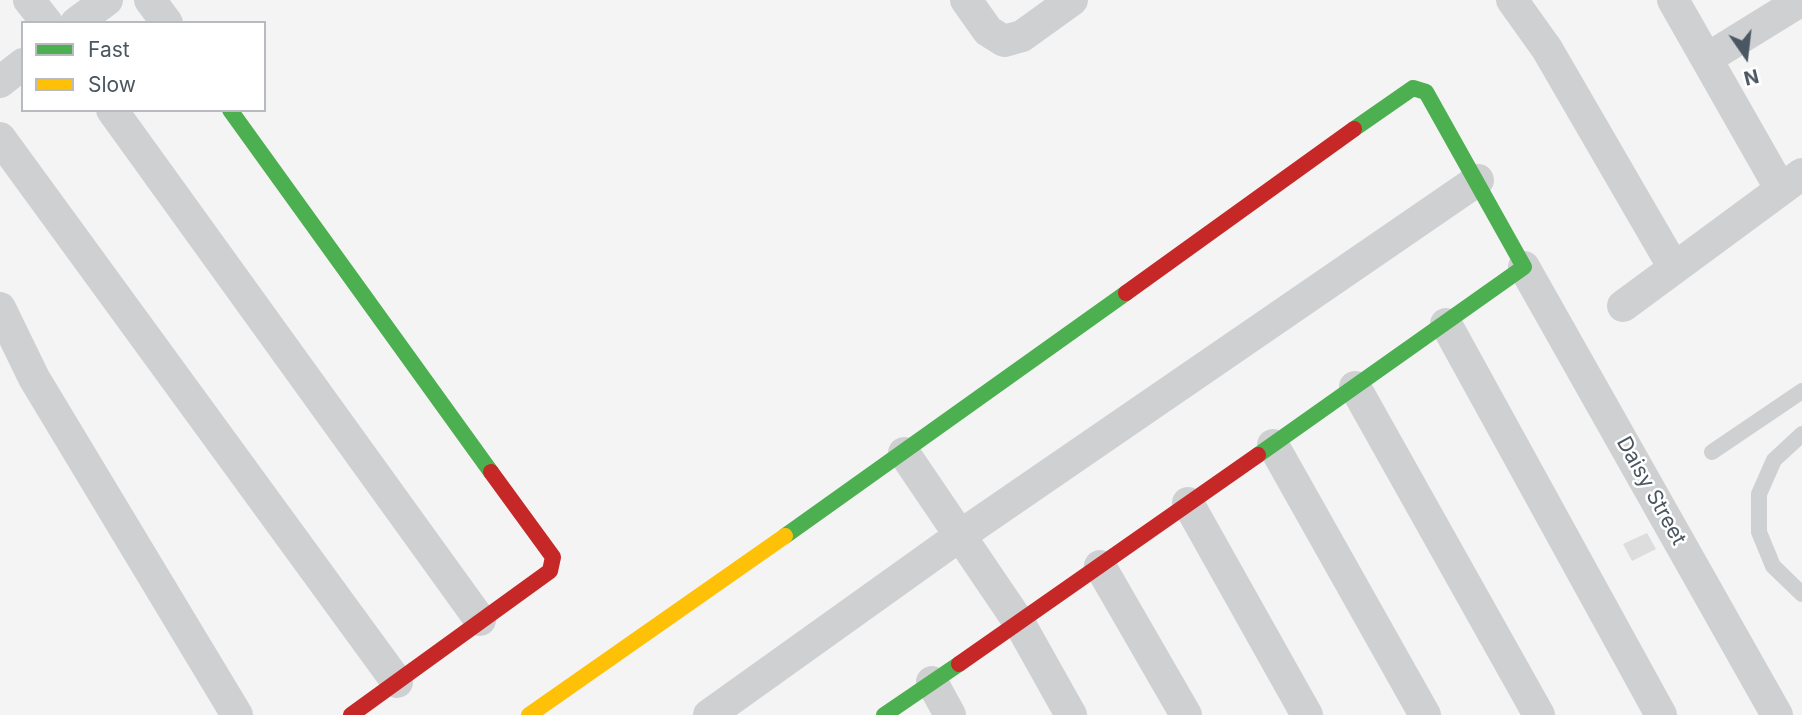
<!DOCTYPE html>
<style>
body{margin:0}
#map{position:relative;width:1802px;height:715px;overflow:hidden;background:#f4f4f4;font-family:Inter,sans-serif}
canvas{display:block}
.legend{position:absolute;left:21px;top:21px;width:245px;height:91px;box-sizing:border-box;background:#fff;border:2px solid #b7bbc0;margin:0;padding:9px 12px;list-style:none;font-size:21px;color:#4a5661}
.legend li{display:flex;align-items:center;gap:14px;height:35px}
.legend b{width:35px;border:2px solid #b7bbc0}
.north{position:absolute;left:1711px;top:21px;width:70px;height:70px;-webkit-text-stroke:5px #fff;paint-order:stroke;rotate:166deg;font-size:19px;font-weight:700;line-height:28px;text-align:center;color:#4a5661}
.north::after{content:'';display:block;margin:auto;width:24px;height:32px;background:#4a5661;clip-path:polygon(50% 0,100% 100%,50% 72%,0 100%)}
</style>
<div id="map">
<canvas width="1802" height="715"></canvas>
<ul class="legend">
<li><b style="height:9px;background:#4caf50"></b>Fast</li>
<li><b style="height:9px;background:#ffc107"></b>Slow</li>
</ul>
<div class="north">N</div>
</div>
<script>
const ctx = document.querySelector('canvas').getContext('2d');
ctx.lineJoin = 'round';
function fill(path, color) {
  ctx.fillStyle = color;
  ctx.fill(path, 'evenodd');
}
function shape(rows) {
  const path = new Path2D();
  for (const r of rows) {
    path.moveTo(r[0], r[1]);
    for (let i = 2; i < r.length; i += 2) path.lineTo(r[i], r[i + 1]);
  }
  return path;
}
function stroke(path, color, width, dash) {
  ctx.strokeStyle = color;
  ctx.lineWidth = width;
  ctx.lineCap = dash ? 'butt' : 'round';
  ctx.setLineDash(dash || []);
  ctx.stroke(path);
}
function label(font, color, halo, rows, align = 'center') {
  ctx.font = font + ' Inter,sans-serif';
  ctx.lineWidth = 5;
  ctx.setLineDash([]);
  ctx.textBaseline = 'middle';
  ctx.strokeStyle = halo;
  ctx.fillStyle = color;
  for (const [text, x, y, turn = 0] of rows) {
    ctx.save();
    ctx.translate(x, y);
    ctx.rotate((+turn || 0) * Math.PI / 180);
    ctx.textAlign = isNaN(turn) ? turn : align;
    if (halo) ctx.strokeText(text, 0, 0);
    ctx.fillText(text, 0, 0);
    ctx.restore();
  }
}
fill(shape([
 [1647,533,1656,549,1632,561,1623,544]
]), '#ddddde');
stroke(shape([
 [1802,434,1774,460,1759,494,1759,532,1773,566,1802,594],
 [1712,452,1802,391]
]), '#ced0d2', 16);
stroke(shape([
 [29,0,47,23],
 [150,0,167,23],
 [966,0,988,31,1004,41,1022,36,1072,0],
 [1512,0,1547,49,1674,268],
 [1673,0,1780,188],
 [76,23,107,0],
 [1708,58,1802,0],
 [0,82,23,64],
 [112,110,480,620],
 [0,138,397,682],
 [1524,267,1777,715],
 [1623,306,1802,174],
 [0,308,34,378,237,715],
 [1446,324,1661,715],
 [1355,387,1539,715],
 [1273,445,1425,715],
 [904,453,1020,624,1071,715],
 [1188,503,1307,715],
 [1100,566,1186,715],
 [932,682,950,715],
 [709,715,958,537,1478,180]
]), '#ced0d2', 32);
stroke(shape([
 [230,110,491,472],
 [1258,455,1524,267,1426,92,1413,88,1354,129],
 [785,536,1126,293],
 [884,715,959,664]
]), '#4caf50', 16);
stroke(shape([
 [529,715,785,536]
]), '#ffc107', 16);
stroke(shape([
 [1126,293,1354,129],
 [959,664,1258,455],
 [351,715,550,571,553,557,491,472]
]), '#c62828', 16);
label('21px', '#4a5661', '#fff', [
 ["Daisy Street",1651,491,61]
]);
</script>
